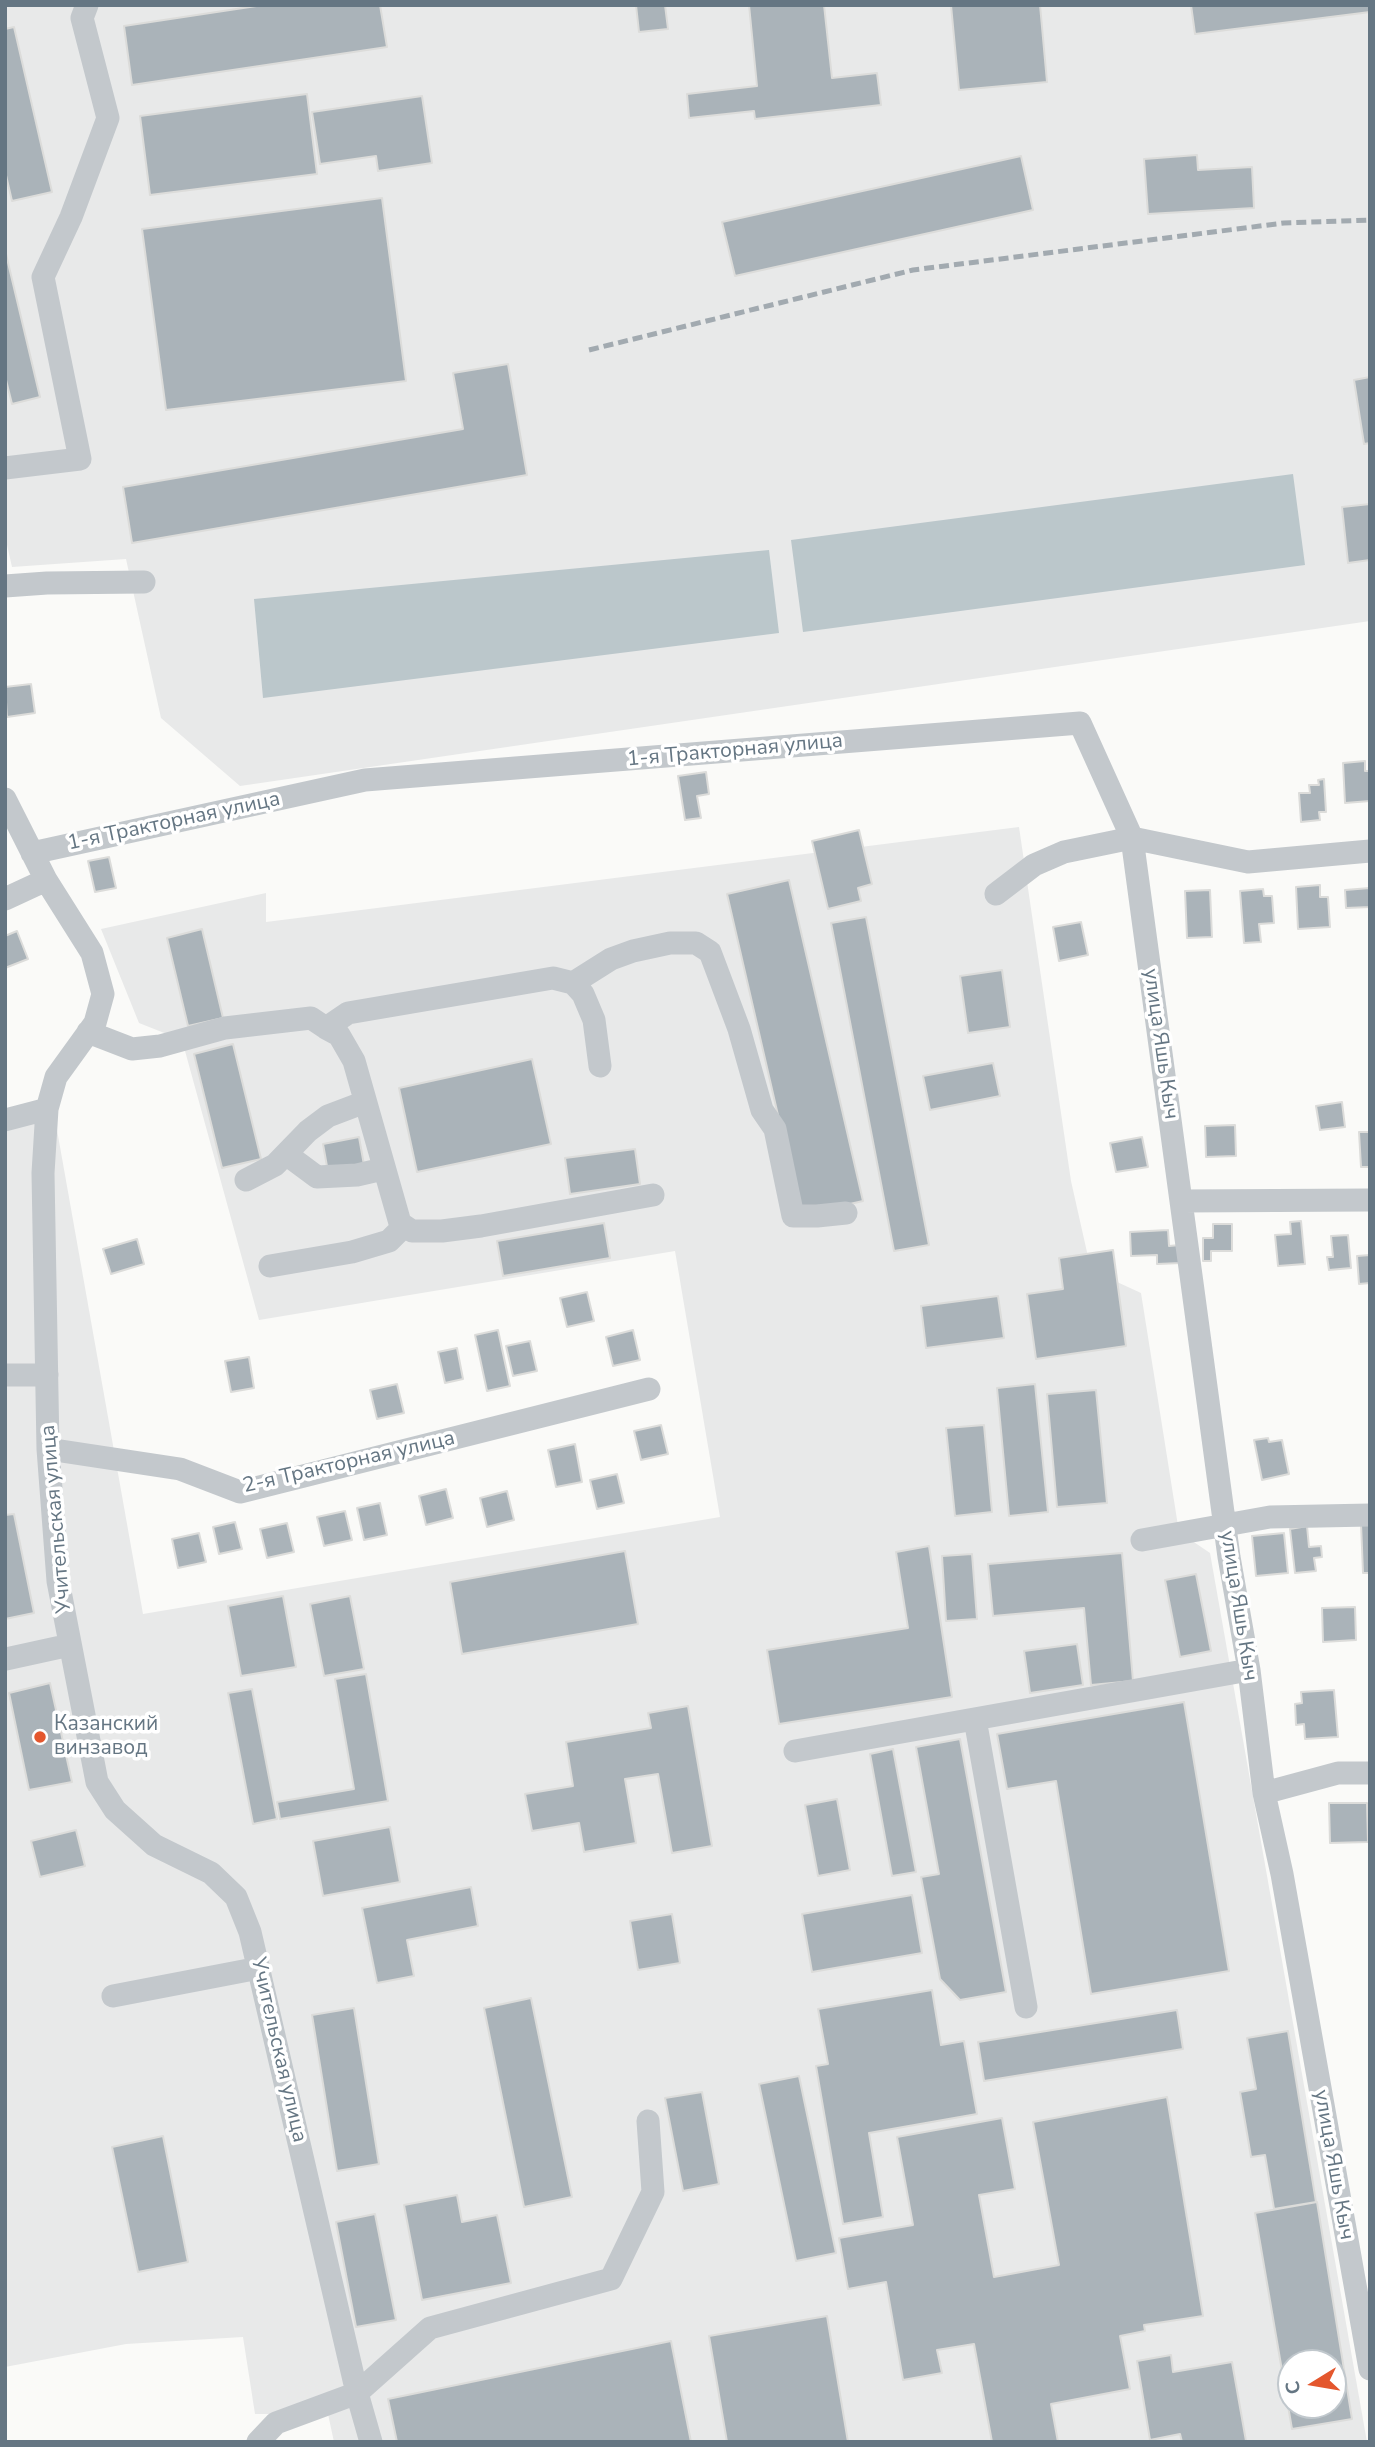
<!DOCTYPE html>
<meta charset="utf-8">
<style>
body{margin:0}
#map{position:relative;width:1375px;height:2447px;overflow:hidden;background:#fafaf8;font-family:"Nunito Sans",sans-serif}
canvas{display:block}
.frame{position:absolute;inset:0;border:7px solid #657683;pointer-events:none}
.north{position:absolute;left:1277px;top:2349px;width:70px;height:70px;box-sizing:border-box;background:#fff;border:2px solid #c1c8cd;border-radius:50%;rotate:259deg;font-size:19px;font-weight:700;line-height:28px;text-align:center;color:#657683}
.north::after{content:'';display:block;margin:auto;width:24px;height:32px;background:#e4572e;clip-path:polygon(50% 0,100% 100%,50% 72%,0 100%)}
</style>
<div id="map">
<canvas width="1375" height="2447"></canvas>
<div class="frame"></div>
<div class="north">С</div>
</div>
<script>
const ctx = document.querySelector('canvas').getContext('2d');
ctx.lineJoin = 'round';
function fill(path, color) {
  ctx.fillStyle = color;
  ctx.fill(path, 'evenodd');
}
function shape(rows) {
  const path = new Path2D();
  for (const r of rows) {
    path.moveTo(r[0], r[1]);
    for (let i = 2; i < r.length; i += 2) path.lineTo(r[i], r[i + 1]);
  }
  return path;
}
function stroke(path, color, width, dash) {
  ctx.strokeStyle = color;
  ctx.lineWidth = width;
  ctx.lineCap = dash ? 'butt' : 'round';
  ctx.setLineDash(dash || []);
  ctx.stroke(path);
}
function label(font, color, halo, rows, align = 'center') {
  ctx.font = font + ' "Nunito Sans",sans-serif';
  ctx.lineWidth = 7;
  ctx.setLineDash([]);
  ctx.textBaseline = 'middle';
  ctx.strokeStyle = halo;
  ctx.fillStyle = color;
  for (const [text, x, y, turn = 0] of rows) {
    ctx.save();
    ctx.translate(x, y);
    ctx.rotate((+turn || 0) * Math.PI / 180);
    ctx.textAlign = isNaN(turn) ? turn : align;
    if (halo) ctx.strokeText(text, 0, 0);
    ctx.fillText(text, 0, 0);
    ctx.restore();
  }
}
fill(shape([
 [5,5,1370,5,1370,621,240,786,161,718,126,559,12,567,5,536],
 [1019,827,1071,1181,1091,1270,1141,1293,1179,1532,1210,1553,1367,2442,334,2442,328,2414,255,2414,243,2337,126,2344,5,2367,5,1123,54,1113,143,1614,720,1517,675,1251,259,1320,182,1040,139,1023,101,929,266,893,266,922],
 [1291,2363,1333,2363,1333,2405,1291,2405]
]), '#e8e9e9');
fill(shape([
 [1293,474,1305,565,803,632,791,540],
 [769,550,779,633,263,698,254,599]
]), '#bbc7cb');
const building = shape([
 [263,5,380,5,387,47,132,85,124,26,263,5],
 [636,5,665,5,668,29,639,32,636,5],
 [749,5,824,5,832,78,877,73,881,105,755,119,754,111,689,118,687,94,757,86,749,5],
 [951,5,1040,5,1047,82,959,90,951,5],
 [1191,5,1370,5,1370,12,1195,34,1191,5],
 [14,27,52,192,12,201,5,171,5,29,14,27],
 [307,94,317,174,150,195,140,116,307,94],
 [422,96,432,163,378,171,376,156,320,164,312,112,422,96],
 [1197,155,1198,170,1252,167,1254,208,1148,214,1144,159,1197,155],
 [1021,156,1033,210,735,276,722,222,1021,156],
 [382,198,406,381,166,410,142,229,382,198],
 [5,250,40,397,12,404,5,376,5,250],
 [508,364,527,475,132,543,123,487,463,429,453,373,508,364],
 [1370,377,1370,443,1364,444,1354,380,1370,377],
 [1370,504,1370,560,1348,563,1342,507,1370,504],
 [31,684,35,713,7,717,5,687,31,684],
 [1365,761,1365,771,1370,771,1370,801,1345,803,1343,763,1365,761],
 [706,772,709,794,697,796,701,818,685,820,678,776,706,772],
 [1324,779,1326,812,1319,812,1320,820,1301,822,1299,793,1310,793,1309,785,1319,785,1318,780,1324,779],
 [859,830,872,884,858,888,861,901,828,909,812,841,859,830],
 [109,857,116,888,95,892,88,861,109,857],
 [789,880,863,1201,801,1215,727,894,789,880],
 [1320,885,1320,897,1328,897,1330,927,1298,929,1296,887,1320,885],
 [1370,888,1370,907,1346,908,1345,890,1370,888],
 [1263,889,1264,896,1272,896,1274,923,1259,924,1261,942,1244,943,1240,891,1263,889],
 [1210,890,1212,937,1187,938,1185,891,1210,890],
 [866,917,929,1245,894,1251,831,923,866,917],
 [1081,922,1088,955,1059,961,1053,927,1081,922],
 [202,929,223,1018,188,1026,167,938,202,929],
 [17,931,28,959,5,968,5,936,17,931],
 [1002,970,1010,1027,968,1033,960,976,1002,970],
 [233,1044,261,1159,222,1168,194,1054,233,1044],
 [532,1059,551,1144,417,1172,399,1088,532,1059],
 [993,1063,1000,1096,930,1110,923,1076,993,1063],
 [1342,1102,1345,1127,1320,1130,1316,1106,1342,1102],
 [1235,1125,1236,1156,1206,1157,1205,1126,1235,1125],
 [1359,1132,1370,1132,1370,1167,1361,1167,1359,1132],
 [359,1137,364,1165,328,1172,323,1144,359,1137],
 [1142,1137,1148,1167,1116,1172,1110,1143,1142,1137],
 [635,1149,640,1184,570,1194,565,1158,635,1149],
 [1301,1221,1305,1264,1278,1266,1275,1235,1291,1234,1290,1222,1301,1221],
 [604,1223,610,1258,503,1276,497,1241,604,1223],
 [1213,1224,1232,1224,1232,1251,1211,1251,1211,1261,1203,1261,1203,1238,1213,1238,1213,1224],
 [1168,1230,1169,1246,1180,1245,1181,1263,1157,1264,1157,1255,1131,1256,1130,1232,1168,1230],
 [1348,1235,1351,1268,1329,1270,1327,1257,1333,1257,1331,1236,1348,1235],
 [137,1239,144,1264,111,1274,103,1249,137,1239],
 [1113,1250,1126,1346,1036,1359,1027,1294,1063,1289,1059,1258,1113,1250],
 [1370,1255,1370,1283,1359,1284,1357,1256,1370,1255],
 [587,1292,594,1321,567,1327,560,1298,587,1292],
 [998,1296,1004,1338,926,1348,921,1306,998,1296],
 [498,1330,510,1386,487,1391,475,1335,498,1330],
 [633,1330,640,1360,613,1366,606,1337,633,1330],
 [530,1341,537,1371,513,1376,506,1346,530,1341],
 [457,1348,463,1379,445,1383,438,1352,457,1348],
 [249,1357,254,1388,231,1392,225,1361,249,1357],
 [397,1384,404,1413,377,1419,370,1390,397,1384],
 [1035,1384,1048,1512,1009,1516,997,1388,1035,1384],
 [1096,1390,1107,1503,1057,1507,1047,1394,1096,1390],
 [661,1425,668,1454,641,1460,634,1431,661,1425],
 [984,1425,992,1512,955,1516,946,1428,984,1425],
 [1268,1438,1269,1442,1282,1440,1289,1474,1262,1480,1254,1440,1268,1438],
 [575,1444,582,1482,556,1487,548,1450,575,1444],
 [617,1474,624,1503,597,1509,590,1480,617,1474],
 [446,1489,453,1518,426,1525,419,1496,446,1489],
 [507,1491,514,1520,487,1527,480,1498,507,1491],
 [380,1503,387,1535,364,1540,357,1508,380,1503],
 [345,1511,352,1540,324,1546,317,1517,345,1511],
 [14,1514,34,1613,5,1619,5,1515,14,1514],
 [235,1522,242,1549,219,1554,213,1527,235,1522],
 [1370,1522,1370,1573,1363,1573,1361,1523,1370,1522],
 [287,1523,294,1552,267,1558,260,1529,287,1523],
 [1307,1526,1309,1547,1321,1546,1322,1557,1314,1558,1316,1571,1295,1573,1290,1529,1307,1526],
 [199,1533,206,1562,178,1568,172,1539,199,1533],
 [1284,1533,1288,1573,1256,1576,1252,1536,1284,1533],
 [929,1546,952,1697,779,1724,767,1650,908,1628,896,1552,929,1546],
 [625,1551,638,1624,462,1654,450,1582,625,1551],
 [1122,1553,1133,1681,1091,1685,1084,1608,993,1616,988,1564,1122,1553],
 [972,1554,977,1619,946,1621,942,1556,972,1554],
 [1196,1574,1211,1651,1180,1657,1165,1580,1196,1574],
 [283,1596,296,1667,241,1676,228,1606,283,1596],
 [350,1596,364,1669,324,1676,310,1604,350,1596],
 [1355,1607,1356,1640,1323,1642,1322,1608,1355,1607],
 [1077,1644,1083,1685,1030,1693,1024,1651,1077,1644],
 [366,1674,388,1801,280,1819,277,1802,354,1789,335,1679,366,1674],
 [50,1683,72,1782,29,1790,9,1693,50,1683],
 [252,1689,277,1819,253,1824,228,1693,252,1689],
 [1334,1690,1338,1737,1305,1739,1304,1724,1296,1725,1295,1704,1302,1703,1301,1692,1334,1690],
 [1184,1702,1229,1971,1091,1994,1056,1781,1007,1789,997,1734,1184,1702],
 [688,1706,712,1846,672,1853,658,1774,625,1779,636,1843,584,1852,579,1823,532,1831,525,1794,573,1786,566,1742,651,1728,648,1713,688,1706],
 [960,1739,1006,1992,960,2000,940,1979,921,1877,939,1874,916,1747,960,1739],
 [893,1749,916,1872,892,1876,870,1754,893,1749],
 [837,1799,850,1870,818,1876,805,1805,837,1799],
 [1329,1803,1367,1803,1368,1842,1330,1843,1329,1803],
 [390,1827,400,1882,323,1896,313,1841,390,1827],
 [76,1830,85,1866,40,1877,31,1841,76,1830],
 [471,1887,478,1926,407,1940,414,1976,377,1983,362,1908,471,1887],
 [912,1895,922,1953,812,1972,802,1914,912,1895],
 [672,1914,680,1963,638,1970,630,1921,672,1914],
 [932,1990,941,2045,964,2041,977,2114,869,2133,883,2217,843,2224,816,2066,828,2064,818,2009,932,1990],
 [531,1998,572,2197,524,2207,484,2008,531,1998],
 [354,2008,379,2164,337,2171,312,2015,354,2008],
 [1177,2010,1183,2049,984,2081,978,2042,1177,2010],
 [1288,2031,1316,2202,1274,2209,1265,2155,1251,2157,1240,2092,1256,2089,1247,2038,1288,2031],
 [799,2076,836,2253,796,2261,759,2084,799,2076],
 [702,2092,719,2184,683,2191,665,2098,702,2092],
 [1167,2097,1203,2316,1144,2325,1145,2331,1120,2336,1130,2389,1051,2404,1058,2442,992,2442,974,2344,937,2350,942,2373,903,2380,886,2282,848,2289,839,2238,913,2225,897,2137,1002,2118,1015,2189,979,2195,994,2277,1059,2265,1033,2122,1167,2097],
 [163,2136,188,2262,138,2272,112,2147,163,2136],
 [457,2195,462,2222,497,2215,511,2283,422,2300,404,2205,457,2195],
 [1317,2202,1352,2419,1292,2429,1255,2213,1317,2202],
 [1291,2363,1333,2363,1333,2405,1291,2405,1291,2363],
 [375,2214,396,2320,356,2327,336,2222,375,2214],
 [827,2316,848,2442,727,2442,709,2336,827,2316],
 [671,2341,691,2442,397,2442,388,2399,671,2341],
 [1171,2355,1173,2372,1232,2362,1246,2441,1182,2442,1180,2434,1150,2440,1137,2361,1171,2355]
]);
fill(building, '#aab3b9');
stroke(building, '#dcdcda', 2);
stroke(shape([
 [5,468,80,459,43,277,71,217,108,118,82,18,87,5],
 [5,586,47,583,144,582],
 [5,799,46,880,92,953,103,994,95,1023,56,1077,47,1109,43,1173,48,1449,58,1581,97,1782,115,1810,154,1845,211,1873,236,1897,250,1932,357,2393,371,2442],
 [32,853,365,780,1080,723,1132,838,1248,862,1370,851],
 [996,894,1034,865,1064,852,1132,838,1229,1557,1249,1670,1264,1793,1282,1874,1370,2369],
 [5,899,46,880],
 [573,983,611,959,633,951,670,943,696,943,710,952,739,1029,762,1110,775,1129,793,1216,817,1216,846,1213],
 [326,1028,348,1013,553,978,573,983,583,994,594,1020,600,1066],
 [88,1032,132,1049,160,1046,225,1028,311,1018,326,1028,339,1035,354,1061,400,1223,412,1231,442,1231,481,1226,653,1195],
 [5,1120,47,1109],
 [286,1154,317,1177,357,1175,383,1169],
 [246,1180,275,1165,308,1131,328,1116,365,1102],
 [1181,1201,1370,1200],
 [270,1266,352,1252,389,1241,404,1226],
 [5,1375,47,1375],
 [48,1449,180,1469,240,1492,649,1389],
 [1142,1540,1270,1517,1370,1515],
 [6,1659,70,1645],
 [975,1719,1026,2007],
 [795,1751,1249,1670],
 [1264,1793,1338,1773,1370,1773],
 [113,1996,259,1968],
 [258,2442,276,2423,357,2393,430,2328,611,2279,653,2192,648,2121]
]), '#c3c8cc', 23);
stroke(shape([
 [589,350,913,270,1284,223,1370,220]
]), '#a2aab0', 5, [10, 5]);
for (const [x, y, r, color] of [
 [40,1737,7,"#e4572e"]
]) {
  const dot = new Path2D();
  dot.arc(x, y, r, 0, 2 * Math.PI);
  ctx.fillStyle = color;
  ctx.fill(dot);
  stroke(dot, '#fff', 2.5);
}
label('21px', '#657683', '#fff', [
 ["1-я Тракторная улица",735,751,-5],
 ["1-я Тракторная улица",174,822,-12],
 ["улица Яшь Кыч",1160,1044,82],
 ["2-я Тракторная улица",349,1463,-13],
 ["Учительская улица",57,1519,-95],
 ["улица Яшь Кыч",1238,1606,81],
 ["Учительская улица",278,2050,77],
 ["улица Яшь Кыч",1333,2165,80]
]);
label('21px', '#657683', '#fff', [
 ["Казанский",54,1725],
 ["винзавод",54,1749]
], 'left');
</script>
